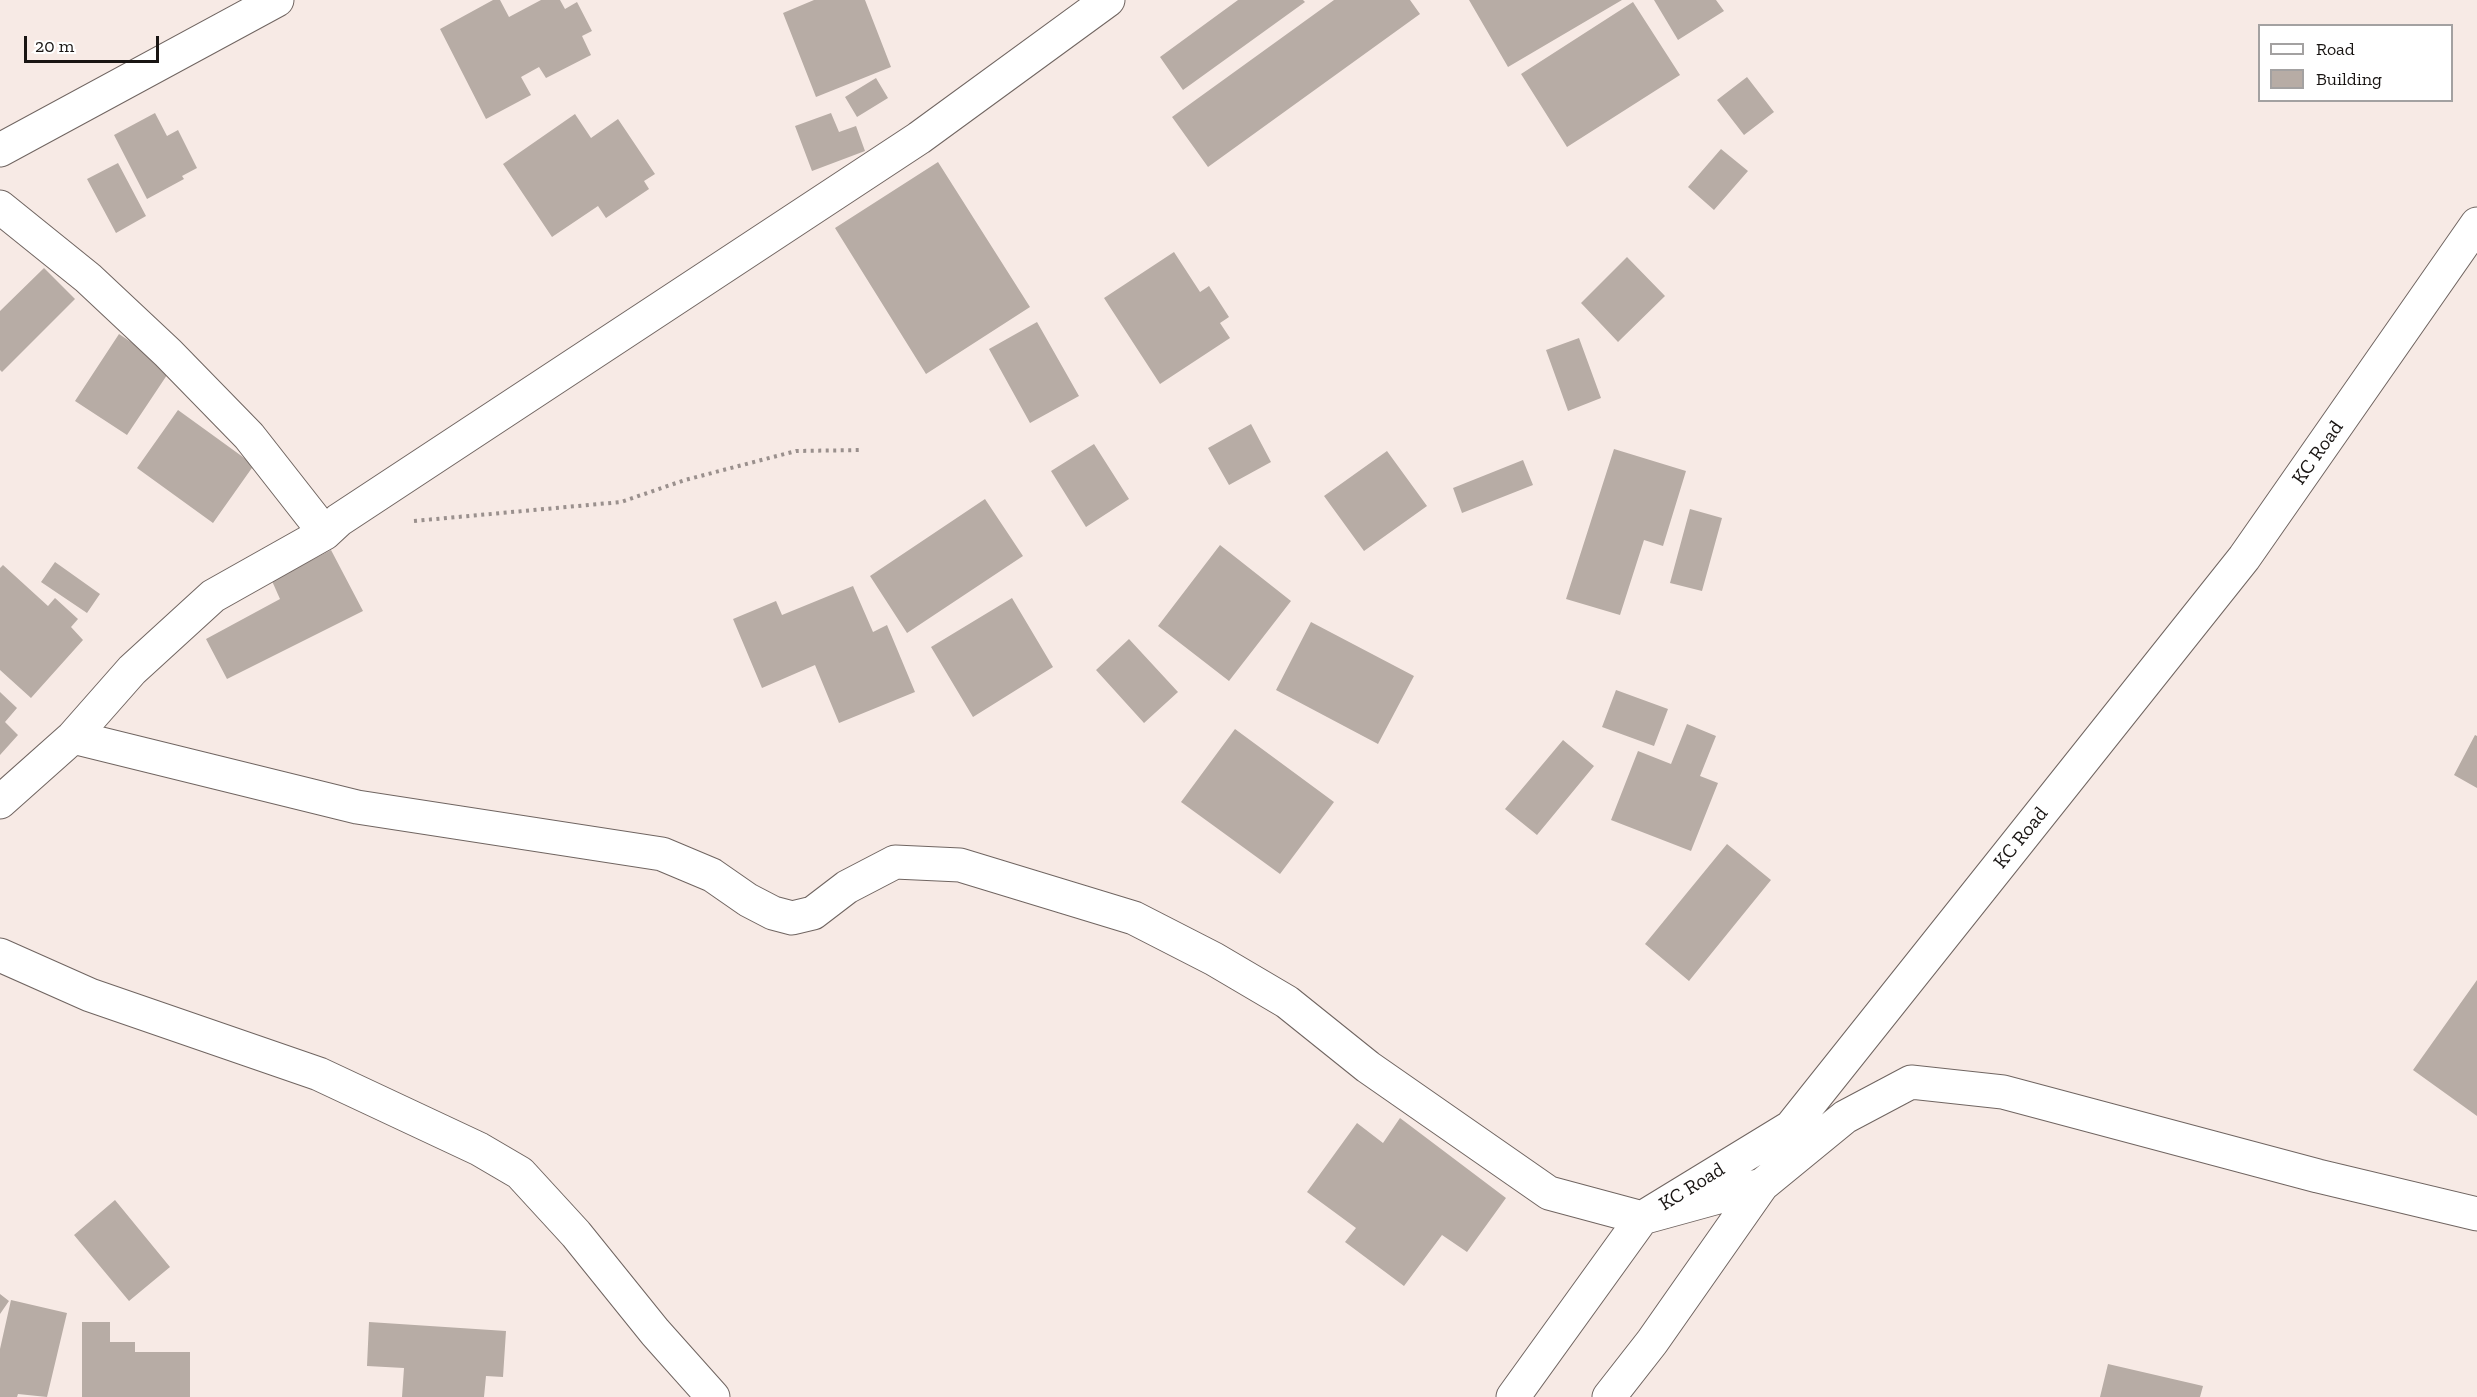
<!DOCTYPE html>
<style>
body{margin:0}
#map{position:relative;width:2477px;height:1397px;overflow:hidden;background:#f7eae5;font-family:"Zilla Slab",serif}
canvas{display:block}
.legend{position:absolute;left:2258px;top:24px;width:195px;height:78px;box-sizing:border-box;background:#fff;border:2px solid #a3a1a1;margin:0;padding:8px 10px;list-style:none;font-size:18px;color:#191513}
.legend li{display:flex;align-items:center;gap:12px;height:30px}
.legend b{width:30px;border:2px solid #a3a1a1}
.scale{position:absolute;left:24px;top:36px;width:135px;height:27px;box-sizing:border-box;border:3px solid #191513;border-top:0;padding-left:8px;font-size:18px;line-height:21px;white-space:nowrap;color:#191513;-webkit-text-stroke:4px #fff;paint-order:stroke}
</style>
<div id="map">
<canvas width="2477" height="1397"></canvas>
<ul class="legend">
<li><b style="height:8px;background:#fff"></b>Road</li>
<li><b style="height:16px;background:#b7aca5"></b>Building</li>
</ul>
<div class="scale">20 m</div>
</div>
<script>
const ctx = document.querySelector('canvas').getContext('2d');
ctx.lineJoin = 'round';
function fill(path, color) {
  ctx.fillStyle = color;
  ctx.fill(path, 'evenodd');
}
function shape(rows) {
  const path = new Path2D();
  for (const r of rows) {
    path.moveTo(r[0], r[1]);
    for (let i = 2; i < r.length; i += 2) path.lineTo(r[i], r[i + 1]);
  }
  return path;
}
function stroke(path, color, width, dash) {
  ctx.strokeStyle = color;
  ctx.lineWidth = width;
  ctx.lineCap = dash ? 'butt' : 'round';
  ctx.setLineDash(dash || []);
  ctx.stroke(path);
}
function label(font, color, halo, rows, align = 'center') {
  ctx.font = font + ' "Zilla Slab",serif';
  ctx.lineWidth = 5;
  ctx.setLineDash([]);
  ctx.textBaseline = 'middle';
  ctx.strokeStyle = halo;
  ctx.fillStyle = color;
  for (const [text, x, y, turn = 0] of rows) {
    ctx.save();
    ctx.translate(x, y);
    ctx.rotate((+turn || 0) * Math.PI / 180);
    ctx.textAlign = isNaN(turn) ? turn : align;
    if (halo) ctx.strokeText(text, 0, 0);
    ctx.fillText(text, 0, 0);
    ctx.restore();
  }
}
fill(shape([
 [493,0,500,0,509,17,541,0,560,0,565,9,577,2,592,31,582,36,591,55,546,78,539,67,521,77,531,95,486,119,440,29],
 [814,0,865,0,891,67,816,97,783,13],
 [1238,0,1303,0,1305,2,1183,90,1160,57],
 [1334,0,1410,0,1420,14,1208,167,1172,117],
 [1469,0,1622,0,1508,67],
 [1654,0,1716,0,1724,11,1678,40],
 [1633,2,1680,75,1567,147,1521,74],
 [1747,77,1774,112,1744,135,1717,100],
 [876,78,888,98,857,117,845,97],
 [155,113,167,136,178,130,197,168,182,176,184,179,147,199,114,135],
 [831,113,839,132,856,126,865,151,812,171,795,126],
 [575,114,591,138,618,119,655,174,644,181,649,189,606,218,598,206,552,237,503,164],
 [1721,149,1748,171,1714,210,1688,187],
 [938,162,1030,307,926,374,835,228],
 [118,163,146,216,116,233,87,179],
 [1174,252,1200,292,1209,286,1229,317,1220,323,1230,338,1160,384,1104,298],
 [1627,257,1665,296,1618,342,1581,303],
 [44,268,75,299,2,372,0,370,0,311],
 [1037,322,1079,396,1030,423,989,349],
 [119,334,171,369,127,435,75,401],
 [1579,338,1601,398,1568,411,1546,350],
 [178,410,254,465,213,523,137,468],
 [1251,424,1271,462,1229,485,1208,448],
 [1094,444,1129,499,1086,527,1051,471],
 [1614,449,1686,471,1663,546,1644,540,1620,615,1566,599],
 [1387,451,1427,506,1364,551,1324,496],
 [1523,460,1533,485,1462,513,1453,488],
 [985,499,1023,556,907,633,870,576],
 [1690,509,1722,518,1702,591,1670,583],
 [1220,545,1291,601,1229,681,1158,626],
 [331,550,363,611,227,679,206,639,280,599,272,581],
 [55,562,100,594,87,613,41,582],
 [3,565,48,606,55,598,78,619,71,627,83,640,31,698,0,670,0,568],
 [853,586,873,632,887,625,915,692,839,723,815,665,762,688,733,619,776,601,782,615],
 [1012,598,1053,667,973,717,931,647],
 [1311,622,1414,676,1378,744,1276,690],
 [1129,639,1178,692,1144,723,1096,670],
 [1616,690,1668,709,1654,746,1602,727],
 [0,692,17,708,5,722,18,735,0,755],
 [1687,724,1716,736,1700,776,1718,783,1691,851,1611,820,1638,751,1671,764],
 [1235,729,1334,802,1280,874,1181,802],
 [2475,735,2477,736,2477,788,2454,775],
 [1563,740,1594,766,1537,835,1505,809],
 [1727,844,1771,880,1689,981,1645,944],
 [2477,980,2477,1116,2413,1070],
 [1400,1118,1506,1198,1467,1252,1442,1235,1404,1286,1345,1242,1356,1228,1307,1192,1357,1123,1383,1143],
 [115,1200,170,1267,129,1301,74,1235],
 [0,1294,9,1301,0,1314],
 [11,1300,67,1313,47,1397,18,1394,17,1397,0,1397,0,1349],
 [82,1322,110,1322,110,1342,135,1342,135,1352,190,1352,190,1397,82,1397],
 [369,1322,506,1331,503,1377,486,1376,484,1397,402,1397,404,1368,367,1366],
 [2108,1364,2203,1386,2200,1397,2100,1397]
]), '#b7aca5');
const minor = shape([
 [0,150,277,0],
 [0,207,88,278,168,353,249,436,325,533],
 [73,737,357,807,662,854,712,875,748,900,773,913,792,918,813,913,847,887,895,862,960,865,1134,918,1214,959,1287,1002,1368,1067,1549,1193,1642,1218,1762,1185,1845,1117,1911,1082,2003,1092,2318,1176,2477,1214],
 [0,802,73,737,132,670,213,596,325,533,339,520,919,138,1108,0],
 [0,955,90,995,319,1074,479,1149,520,1173,576,1234,655,1332,713,1397],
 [1513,1397,1642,1218,1791,1127,2244,558,2477,224],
 [1609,1397,1652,1342,1762,1185]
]);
stroke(minor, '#706561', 35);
stroke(shape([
 [414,521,621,502,685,480,796,451,862,450]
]), '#9a908d', 4, [3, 4.5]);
stroke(minor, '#fff', 33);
label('20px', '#191513', '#fff', [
 ["KC Road",2318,453,-55],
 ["KC Road",2021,838,-51],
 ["KC Road",1692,1187,-32]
]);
</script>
